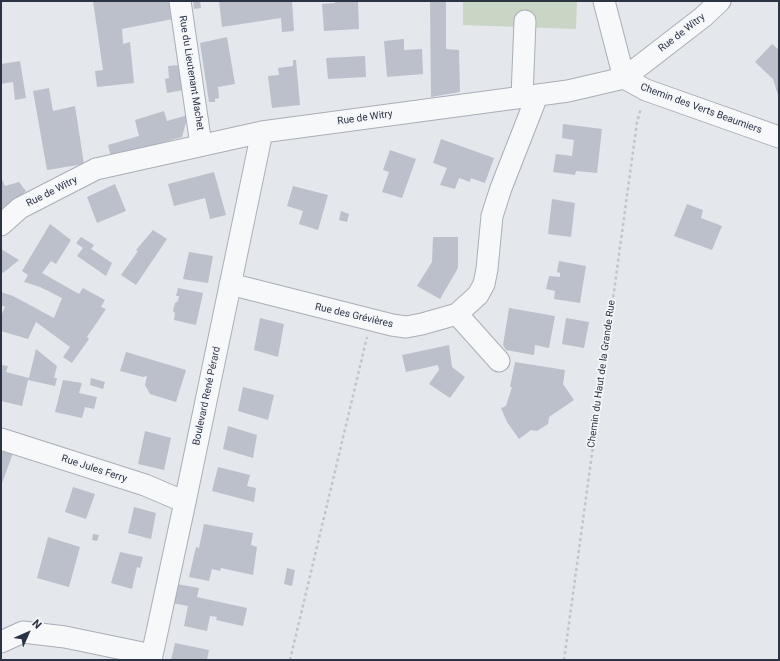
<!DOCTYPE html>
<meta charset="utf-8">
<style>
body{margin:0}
#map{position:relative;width:780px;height:661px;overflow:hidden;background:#e4e7ec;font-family:Roboto,sans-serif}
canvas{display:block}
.frame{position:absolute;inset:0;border:2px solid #2b3445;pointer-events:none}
.north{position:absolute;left:8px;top:613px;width:40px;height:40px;-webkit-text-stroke:3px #f4f6f9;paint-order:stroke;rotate:45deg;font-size:11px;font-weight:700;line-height:16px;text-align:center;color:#2b3445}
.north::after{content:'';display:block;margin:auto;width:14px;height:18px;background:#2b3445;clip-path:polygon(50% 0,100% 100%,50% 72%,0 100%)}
</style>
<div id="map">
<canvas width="780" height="661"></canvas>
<div class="frame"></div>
<div class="north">N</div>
</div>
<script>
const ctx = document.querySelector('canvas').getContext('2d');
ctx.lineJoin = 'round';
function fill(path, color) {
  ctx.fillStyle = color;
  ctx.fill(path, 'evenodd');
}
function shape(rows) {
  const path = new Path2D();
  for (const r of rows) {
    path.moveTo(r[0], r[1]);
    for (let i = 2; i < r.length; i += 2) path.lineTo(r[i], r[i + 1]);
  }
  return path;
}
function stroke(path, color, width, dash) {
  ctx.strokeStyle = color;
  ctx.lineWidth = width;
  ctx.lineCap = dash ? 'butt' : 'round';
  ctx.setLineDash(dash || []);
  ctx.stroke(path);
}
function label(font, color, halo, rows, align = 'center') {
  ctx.font = font + ' Roboto,sans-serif';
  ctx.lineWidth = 3.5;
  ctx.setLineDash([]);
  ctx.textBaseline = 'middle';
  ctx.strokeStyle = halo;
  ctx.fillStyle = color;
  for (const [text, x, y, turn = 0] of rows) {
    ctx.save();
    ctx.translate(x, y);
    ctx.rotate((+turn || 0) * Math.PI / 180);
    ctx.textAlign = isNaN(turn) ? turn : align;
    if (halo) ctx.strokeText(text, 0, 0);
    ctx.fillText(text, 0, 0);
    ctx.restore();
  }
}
fill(shape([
 [463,1,577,1,576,29,463,25]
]), '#c9d6c5');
fill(shape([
 [93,1,170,1,173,19,122,29,123,44,130,42,134,83,97,87,95,71,103,70],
 [193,1,200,1,201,8,194,9],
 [219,1,292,1,294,31,282,32,281,18,222,27],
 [335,1,358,1,359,29,324,31,322,4,335,3],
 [430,1,446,1,446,49,459,50,460,92,431,97],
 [227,37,235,84,218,87,219,98,215,99,215,102,209,102,200,43],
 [404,39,404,50,422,49,423,74,387,77,384,41],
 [772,44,779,50,779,98,773,79,755,62],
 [365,56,366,77,328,79,326,58],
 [293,60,296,60,300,105,272,108,268,76,279,75,278,68,293,66],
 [20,61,26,98,15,100,13,82,1,84,1,64],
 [180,65,184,90,167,93,165,79,169,78,168,66],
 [49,88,53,111,75,106,84,164,47,170,33,91],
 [164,111,167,121,188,115,182,137,111,157,108,145,139,136,135,120],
 [563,124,602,129,597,173,576,171,575,175,553,172,556,154,572,156,574,140,562,138],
 [441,139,494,158,485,183,471,178,470,182,459,178,455,189,440,185,447,168,433,163],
 [390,150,416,159,402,198,382,192,389,172,383,170],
 [214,172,226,215,210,219,205,198,174,206,168,184],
 [1,177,5,186,19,182,26,191,1,213],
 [115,184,126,211,97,223,87,197],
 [293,186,328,195,318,230,299,224,303,211,287,206],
 [552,199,575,203,571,237,548,234],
 [687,204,703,210,701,218,722,226,712,250,674,236],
 [341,211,349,214,347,222,339,220],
 [50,224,71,240,56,264,51,261,42,273,79,294,83,288,105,300,101,307,106,309,87,337,89,339,72,363,63,357,70,347,36,322,28,339,1,331,1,316,5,307,1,305,1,292,13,296,54,318,62,298,40,287,24,282,28,275,22,271],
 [153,230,167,239,136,285,121,275,138,251,136,250],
 [81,237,94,245,91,249,112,263,106,276,77,256,83,248,76,243],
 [433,237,458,237,458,268,440,299,417,286,432,262],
 [1,249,19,260,3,273,1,271],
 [189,252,213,256,208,283,183,279],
 [559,261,586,266,580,303,554,299,555,291,546,289,549,276,560,277,560,273,557,272],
 [178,288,203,293,196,325,174,320,175,313,173,311,175,303,178,301,179,296,176,296],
 [509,308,555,316,549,348,535,345,534,355,506,350,503,345],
 [260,318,284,324,278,357,254,350],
 [566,318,589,322,584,348,562,344],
 [449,345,452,367,465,377,450,398,429,384,439,370,438,365,406,372,402,355],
 [36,349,57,366,54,378,57,378,55,386,28,380,22,406,1,401,1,365,8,366,6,372,29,378],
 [126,352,186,370,176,402,150,394,145,385,147,376,143,377,120,371],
 [515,362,565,370,563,384,574,400,549,417,548,424,537,431,531,430,519,439,507,422,501,408,506,406,512,387,510,387],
 [91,378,105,382,103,389,90,385],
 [63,380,82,383,79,393,97,397,94,409,85,407,82,418,55,412],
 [243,387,274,395,268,420,238,411],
 [228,426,257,435,253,458,223,449],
 [145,431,171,438,164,470,138,464],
 [1,449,13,453,1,486],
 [218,467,250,475,247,486,256,488,254,502,212,491],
 [73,487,95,494,86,519,65,512],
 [134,507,156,513,151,539,128,533],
 [204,524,253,533,251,545,257,547,253,575,221,568,220,571,212,569,209,581,189,577,196,547,199,548],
 [93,534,99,535,97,541,92,540],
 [48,537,80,547,69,587,37,578],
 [120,552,143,557,140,568,137,567,132,589,111,583],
 [287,568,295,570,292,586,284,584],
 [177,584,199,588,197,597,247,608,243,626,216,620,217,617,210,616,207,631,184,626,188,606,172,603],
 [175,643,209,650,207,660,171,660]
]), '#bbc0ca');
const minor = shape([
 [180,1,201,145],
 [604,1,624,78],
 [624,78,646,90,779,137],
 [522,97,525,21],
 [1,225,20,208,96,169,262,132,568,91,624,78,703,17,720,1],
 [230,284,392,325,406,327,422,324,457,314,478,295,484,284,487,269,492,216,501,188,537,96],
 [457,314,499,361],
 [1,439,145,485,185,502],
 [1,642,23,632,65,637,152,655],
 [151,660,185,502,262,132]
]);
stroke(minor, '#a9aeb7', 23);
stroke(shape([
 [290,660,367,337],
 [564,660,637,122,641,108]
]), '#c2c5cb', 2.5, [3, 3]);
stroke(minor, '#f7f8fa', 21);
label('10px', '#2b3445', '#f4f6f9', [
 ["Rue de Witry",682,33,-38],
 ["Rue du Lieutenant Machet",191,73,81],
 ["Chemin des Verts Beaumiers",701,109,20],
 ["Rue de Witry",365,118,-8],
 ["Rue de Witry",52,192,-27],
 ["Rue des Grévières",354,316,13],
 ["Chemin du Haut de la Grande Rue",602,374,-82],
 ["Boulevard René Pérard",207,396,-78],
 ["Rue Jules Ferry",94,469,18]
]);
</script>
